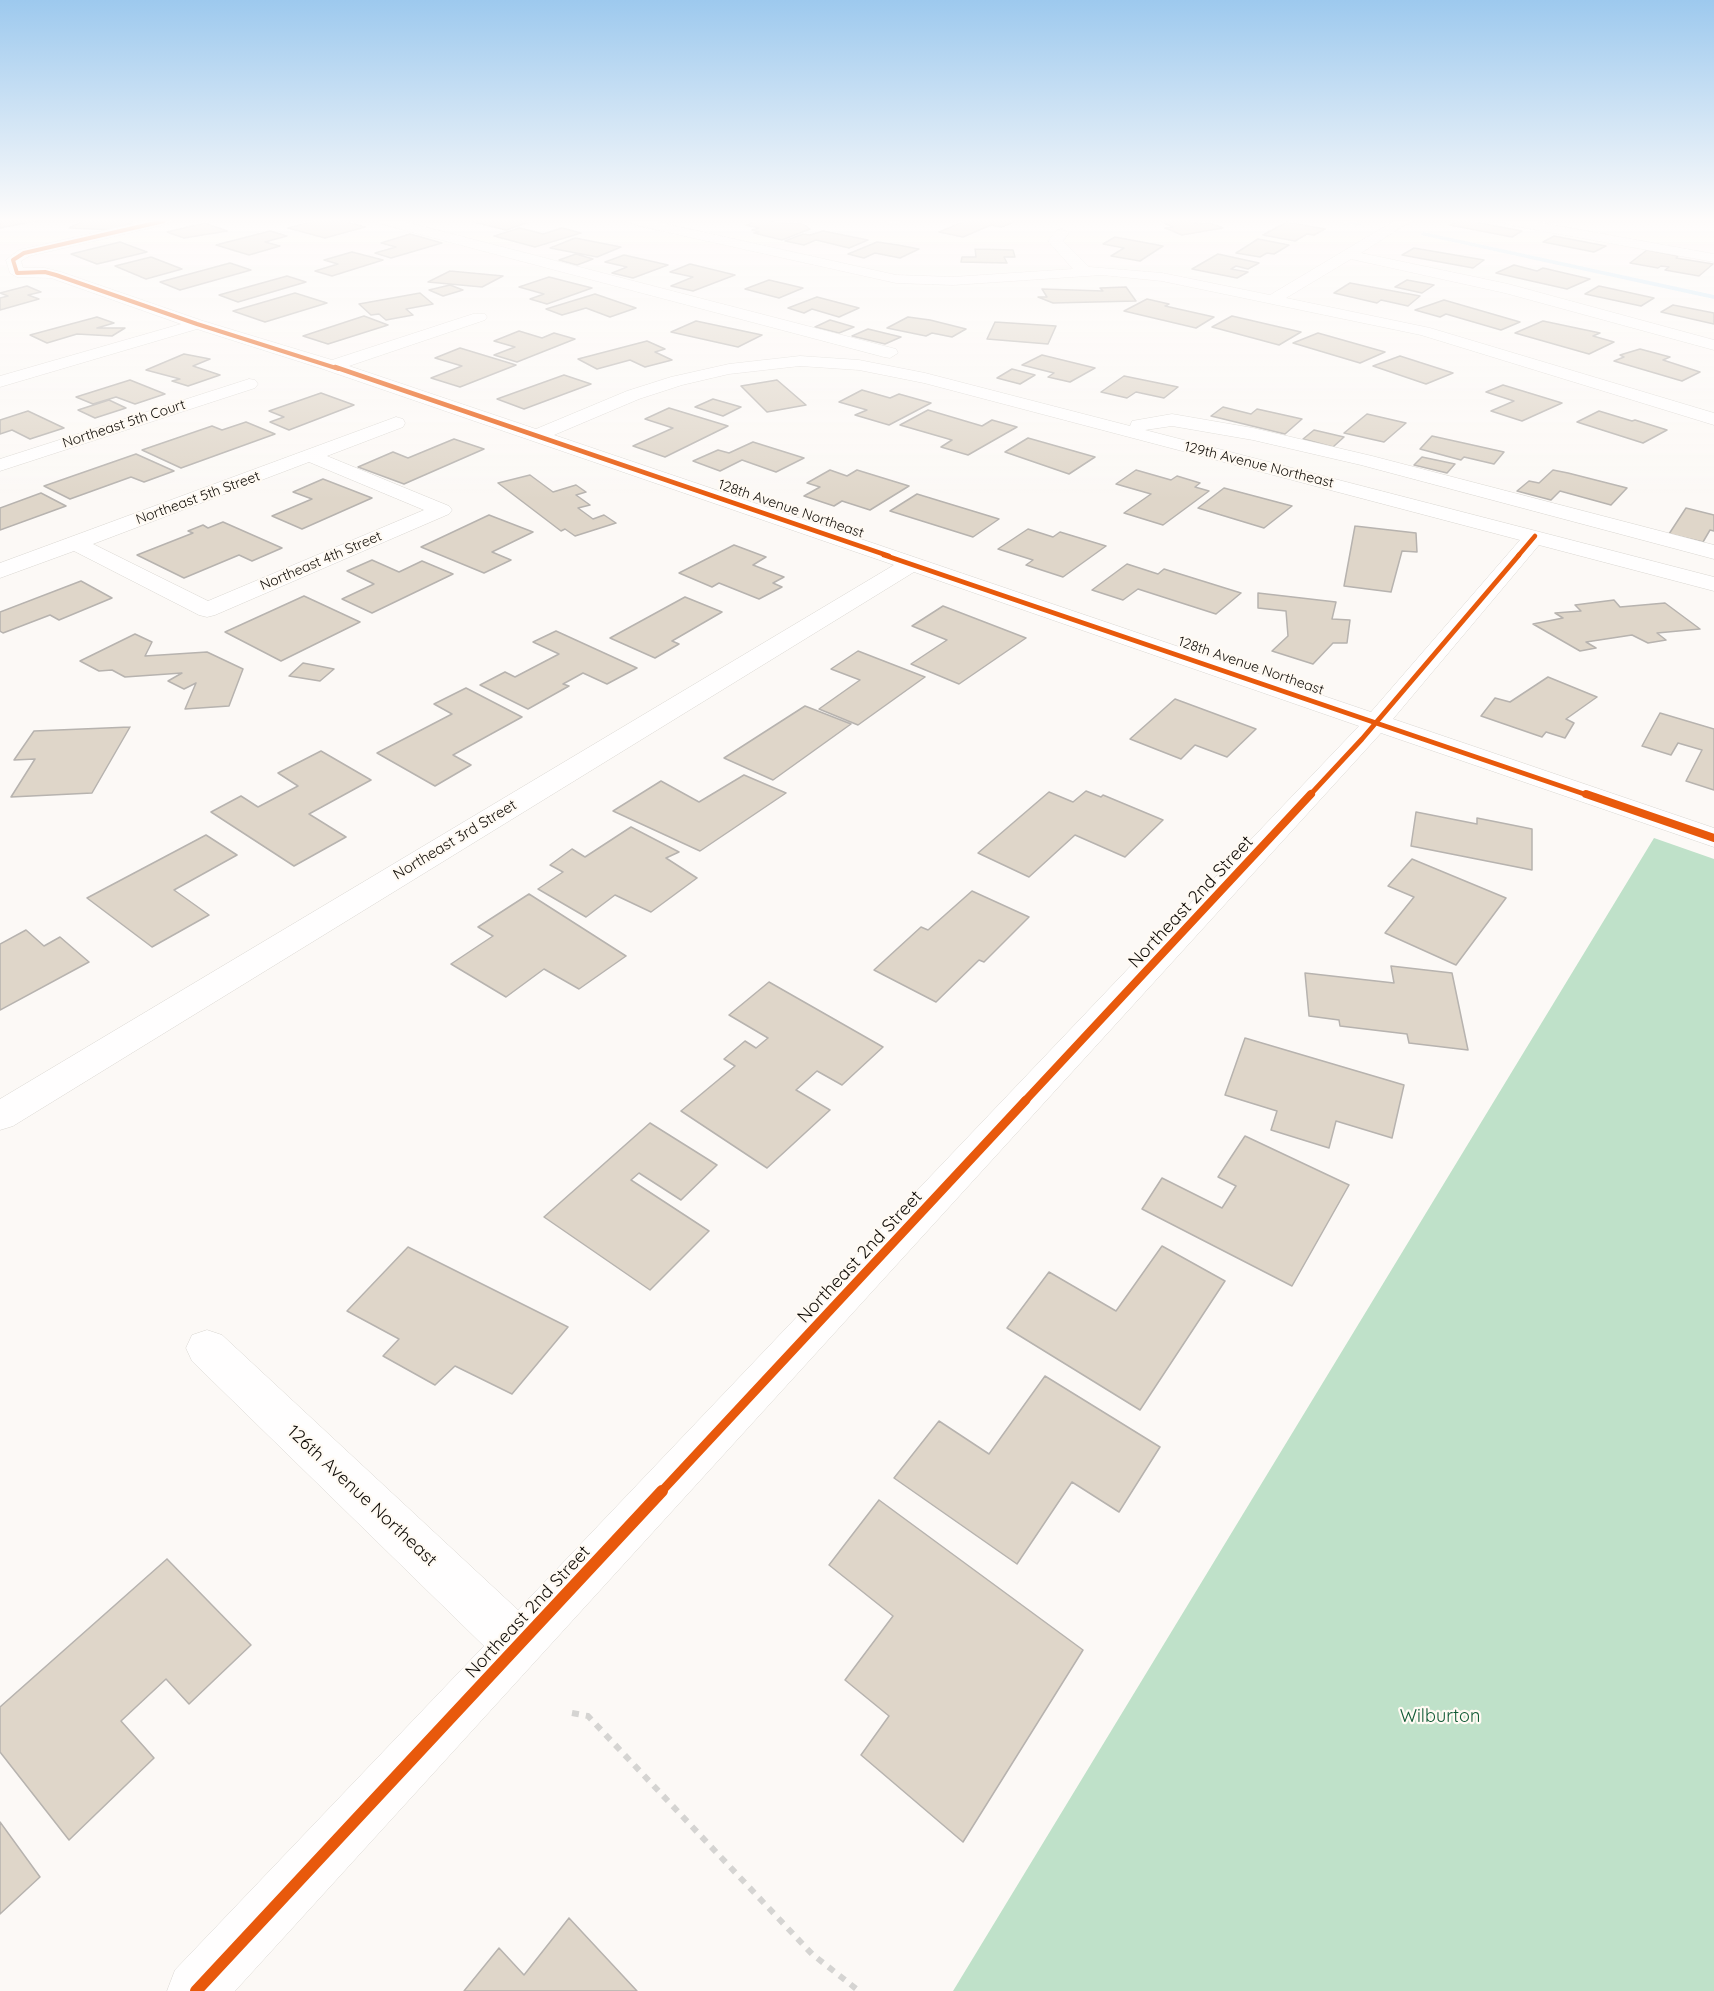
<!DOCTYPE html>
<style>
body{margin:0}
canvas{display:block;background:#fcf9f6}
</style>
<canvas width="1714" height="1991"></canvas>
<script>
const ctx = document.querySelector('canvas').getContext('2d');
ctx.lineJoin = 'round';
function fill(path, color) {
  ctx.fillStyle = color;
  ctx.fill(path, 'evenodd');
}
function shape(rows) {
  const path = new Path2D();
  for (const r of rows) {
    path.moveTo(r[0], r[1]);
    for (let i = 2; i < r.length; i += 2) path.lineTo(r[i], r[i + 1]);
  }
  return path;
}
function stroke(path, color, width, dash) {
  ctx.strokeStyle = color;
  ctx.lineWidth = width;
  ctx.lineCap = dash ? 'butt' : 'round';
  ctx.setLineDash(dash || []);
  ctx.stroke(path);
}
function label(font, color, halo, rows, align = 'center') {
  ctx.font = font + ' Quicksand,sans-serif';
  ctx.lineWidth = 4.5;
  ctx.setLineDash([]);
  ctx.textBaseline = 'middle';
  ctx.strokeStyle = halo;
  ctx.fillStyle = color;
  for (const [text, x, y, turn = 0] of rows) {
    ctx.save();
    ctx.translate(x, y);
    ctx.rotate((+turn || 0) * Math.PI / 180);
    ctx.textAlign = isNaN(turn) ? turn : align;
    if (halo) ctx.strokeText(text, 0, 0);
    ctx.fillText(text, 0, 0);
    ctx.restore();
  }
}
fill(shape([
 [1654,838,1714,859,1714,1991,953,1991]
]), '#bfe1c9');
fill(shape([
 [879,221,901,221,898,223,879,221],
 [1340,221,1352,221,1362,224,1359,226,1340,221],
 [1423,232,1714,295,1714,299,1421,235,1423,232]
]), '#cde8f7');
const building = shape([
 [0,221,36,221,0,228,0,221],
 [84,221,116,221,133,222,116,230,69,228,84,221],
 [314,221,342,221,365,227,325,238,288,228,314,221],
 [469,221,523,221,529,222,506,230,469,221],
 [757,221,803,224,810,229,782,240,754,233,759,232,752,230,759,228,746,225,757,221],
 [965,221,1011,221,1015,222,1001,227,991,225,963,237,939,232,965,221],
 [1160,221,1190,221,1198,224,1210,223,1223,228,1182,235,1165,228,1173,227,1160,221],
 [1457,221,1469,221,1522,231,1512,237,1450,225,1457,221],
 [1287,222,1325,229,1314,235,1307,234,1295,241,1263,235,1287,222],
 [205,223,227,231,184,238,167,232,205,223],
 [520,228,543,234,562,228,581,233,535,247,494,236,520,228],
 [270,231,287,236,265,242,280,246,249,255,216,245,270,231],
 [823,231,868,240,849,248,816,240,804,245,785,241,803,234,810,235,823,231],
 [410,234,442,243,391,258,375,253,396,247,381,243,410,234],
 [1554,236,1606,246,1594,252,1543,242,1554,236],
 [1115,237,1163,246,1140,261,1111,256,1124,248,1103,244,1115,237],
 [575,238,621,247,597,257,550,248,575,238],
 [1258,239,1289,245,1274,254,1267,253,1260,257,1236,253,1258,239],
 [120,242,147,252,97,264,71,254,120,242],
 [877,242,898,245,919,249,900,258,875,253,864,258,848,254,877,242],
 [1414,248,1484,260,1473,268,1402,255,1414,248],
 [975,249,1013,250,1015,257,1004,257,1007,263,961,262,962,257,976,257,975,249],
 [1647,250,1678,256,1676,258,1713,264,1699,276,1665,270,1669,267,1661,266,1658,268,1630,263,1647,250],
 [352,252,383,260,332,276,315,271,338,264,324,260,352,252],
 [576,254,593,259,577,265,559,260,576,254],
 [1218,254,1259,263,1248,269,1236,266,1231,269,1248,272,1237,278,1192,269,1218,254],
 [624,255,668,265,633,278,612,273,627,267,605,262,624,255],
 [151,257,182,269,146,279,115,266,151,257],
 [230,263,251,270,180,290,160,282,230,263],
 [690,264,735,275,693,291,671,286,693,277,670,272,690,264],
 [1514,265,1537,271,1543,268,1590,279,1567,289,1496,273,1514,265],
 [450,271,503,276,482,287,428,282,450,271],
 [287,276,306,282,238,302,219,295,287,276],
 [549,277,592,288,547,304,530,299,544,294,519,287,549,277],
 [769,280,803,288,779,298,745,289,769,280],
 [1407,280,1434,285,1422,293,1395,287,1407,280],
 [1350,283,1420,296,1408,306,1381,300,1377,303,1334,293,1350,283],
 [450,285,463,290,443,296,429,290,450,285],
 [27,286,41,292,28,295,39,299,0,310,0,298,8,296,0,293,27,286],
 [1599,286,1654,298,1641,306,1585,294,1599,286],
 [1126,287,1136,301,1053,303,1038,297,1047,297,1042,289,1103,291,1100,288,1126,287],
 [295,293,327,303,265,322,233,311,295,293],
 [420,293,433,304,406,309,413,315,386,320,379,314,371,315,359,304,420,293],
 [595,294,636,308,610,317,586,308,562,315,546,309,595,294],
 [817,297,859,308,839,317,812,309,804,313,788,308,817,297],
 [1147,299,1169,304,1165,306,1214,317,1196,328,1124,311,1147,299],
 [1444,300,1520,322,1501,330,1446,314,1440,317,1415,310,1444,300],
 [1673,305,1714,313,1714,324,1661,312,1673,305],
 [364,316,388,325,328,344,303,336,364,316],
 [1232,316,1301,332,1279,345,1212,327,1232,316],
 [97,317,114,323,97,328,125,328,112,336,77,334,47,343,30,335,97,317],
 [908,317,930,320,966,329,952,337,932,333,926,336,887,328,908,317],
 [830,320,854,327,839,333,815,327,830,320],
 [696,321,762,335,738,347,671,332,696,321],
 [1543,321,1600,333,1593,336,1614,342,1589,354,1515,333,1543,321],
 [995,322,1056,326,1048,344,987,339,995,322],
 [868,329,901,337,885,344,852,336,868,329],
 [519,331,542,338,554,333,575,339,517,362,494,355,515,347,494,341,519,331],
 [1318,333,1385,352,1360,363,1293,343,1318,333],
 [647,341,665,349,655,352,672,360,645,367,630,360,597,369,578,359,647,341],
 [460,348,516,365,460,387,431,378,462,366,435,358,460,348],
 [1640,349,1670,357,1663,360,1700,372,1682,381,1614,361,1624,357,1620,355,1640,349],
 [184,354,210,359,193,366,220,375,188,386,172,381,180,379,146,370,184,354],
 [1042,355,1095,368,1070,382,1048,377,1054,373,1022,365,1042,355],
 [1400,356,1453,373,1426,384,1373,366,1400,356],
 [1012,369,1035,375,1020,384,997,378,1012,369],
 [564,375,591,384,524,409,497,399,564,375],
 [1124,376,1178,387,1164,398,1136,392,1127,398,1101,392,1124,376],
 [130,380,165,394,135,404,116,397,93,404,76,397,130,380],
 [777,380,806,405,767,412,741,386,777,380],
 [1503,385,1562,403,1522,421,1491,411,1514,401,1486,392,1503,385],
 [862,390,890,398,899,394,931,403,889,425,855,415,867,410,839,402,862,390],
 [321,393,354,405,289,430,270,422,284,417,269,411,321,393],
 [713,399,741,407,723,416,695,407,713,399],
 [109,400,126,408,95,418,78,410,109,400],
 [1223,407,1251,414,1257,409,1302,419,1285,434,1211,416,1223,407],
 [669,408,728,426,665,457,633,446,673,428,645,419,669,408],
 [928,410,982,426,992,420,1017,427,968,455,941,447,952,440,900,425,928,410],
 [28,411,64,428,30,439,12,430,0,434,0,420,28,411],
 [1599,411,1632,421,1635,420,1667,430,1643,443,1577,422,1599,411],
 [1367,414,1406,423,1384,442,1344,433,1367,414],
 [246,422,275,434,181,468,142,450,212,426,222,430,246,422],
 [1314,430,1344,437,1333,447,1303,439,1314,430],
 [1432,436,1504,452,1494,464,1464,457,1461,460,1420,449,1432,436],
 [1028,438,1095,457,1069,474,1005,452,1028,438],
 [454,439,484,449,404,484,358,467,393,452,408,458,454,439],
 [753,442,804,458,776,472,742,460,720,471,693,461,718,450,729,453,753,442],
 [136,454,174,471,144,482,131,477,70,499,44,486,136,454],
 [1422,457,1455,464,1447,473,1414,465,1422,457],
 [830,470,847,476,857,470,909,486,870,510,842,501,834,506,804,496,820,487,807,483,830,470],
 [1136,470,1171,480,1177,476,1200,483,1195,487,1209,491,1163,525,1124,513,1151,494,1116,484,1136,470],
 [1553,470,1568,473,1627,488,1611,505,1560,491,1551,500,1517,491,1529,481,1539,483,1553,470],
 [530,475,553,492,576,485,586,492,576,495,590,505,578,508,593,519,604,515,616,523,575,536,565,529,561,531,498,483,530,475],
 [323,479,372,498,302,529,272,516,312,499,293,492,323,479],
 [1224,488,1292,506,1264,528,1198,508,1224,488],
 [41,493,66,506,0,530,0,508,41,493],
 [917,494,999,519,973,537,890,511,917,494],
 [1686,508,1714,515,1714,531,1710,530,1703,542,1669,534,1686,508],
 [489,515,533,532,492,552,511,560,484,573,421,547,489,515],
 [223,522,282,548,252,561,239,555,184,578,137,555,193,533,188,531,203,525,208,528,223,522],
 [1355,526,1416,533,1417,552,1402,551,1391,592,1344,586,1355,526],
 [1028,529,1053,537,1060,532,1106,546,1063,577,1026,565,1033,560,998,549,1028,529],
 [734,545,766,557,753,565,784,577,773,583,782,587,759,599,719,583,712,587,679,573,734,545],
 [372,560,399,572,422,561,453,574,372,613,342,599,374,584,347,571,372,560],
 [1127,564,1158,574,1164,569,1241,593,1216,614,1138,589,1123,600,1092,590,1127,564],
 [81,581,112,598,59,620,50,615,3,633,0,631,0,612,81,581],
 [1258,593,1336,602,1332,619,1350,620,1347,643,1333,643,1313,664,1272,651,1288,636,1286,611,1258,608,1258,593],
 [304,596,360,622,281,661,225,632,304,596],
 [685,597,722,612,672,641,679,644,655,658,610,638,685,597],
 [1614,600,1620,607,1665,603,1700,629,1657,633,1666,640,1648,643,1632,635,1586,642,1596,648,1580,651,1533,624,1563,618,1555,613,1581,611,1575,605,1614,600],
 [943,606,1026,638,959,684,911,664,947,640,912,626,943,606],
 [556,631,637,668,607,684,583,673,563,684,569,686,528,709,480,685,505,672,515,677,559,654,533,642,556,631],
 [135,634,152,642,145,656,207,652,243,669,229,706,185,709,196,683,184,689,168,681,182,673,125,677,112,670,99,671,80,661,135,634],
 [858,651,925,677,858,725,819,709,860,680,831,669,858,651],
 [303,663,334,669,320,681,289,676,303,663],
 [1548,677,1597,697,1566,719,1574,723,1565,738,1546,732,1542,737,1481,716,1495,698,1510,702,1548,677],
 [466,688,522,717,453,755,471,765,435,786,377,753,452,714,434,704,466,688],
 [1175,699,1256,729,1227,757,1195,745,1181,759,1130,739,1175,699],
 [805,706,851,724,773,780,724,758,805,706],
 [1660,713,1714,729,1714,790,1686,781,1702,750,1678,743,1671,755,1642,746,1660,713],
 [130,727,92,793,11,797,35,759,14,760,34,731,130,727],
 [321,751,371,780,309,814,346,837,294,866,211,812,241,796,258,807,298,786,278,773,321,751],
 [744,775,786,793,700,851,613,811,661,781,699,802,744,775],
 [1086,791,1101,797,1103,795,1163,820,1125,857,1075,835,1029,877,978,853,1049,792,1073,802,1086,791],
 [1416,812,1477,824,1477,818,1532,829,1532,870,1411,846,1416,812],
 [631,827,679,852,666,858,697,878,651,912,615,895,586,917,538,889,563,872,550,865,572,849,585,857,631,827],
 [206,835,237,855,174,890,209,915,152,947,87,898,206,835],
 [1412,859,1506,898,1456,965,1385,933,1414,897,1388,886,1412,859],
 [972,891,1029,917,984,962,979,960,936,1002,874,970,921,927,928,930,972,891],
 [529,894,626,956,579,989,544,969,506,997,451,964,493,936,478,927,529,894],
 [26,930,44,946,60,937,89,962,0,1010,0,944,26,930],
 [1391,966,1452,973,1468,1050,1409,1043,1407,1034,1340,1026,1339,1020,1309,1016,1305,973,1394,983,1391,966],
 [769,982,883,1047,842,1085,817,1071,796,1090,830,1110,767,1168,681,1111,735,1066,724,1059,745,1041,756,1048,768,1038,729,1015,769,982],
 [1245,1038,1404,1085,1392,1138,1336,1121,1329,1148,1271,1130,1277,1111,1225,1095,1245,1038],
 [650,1123,717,1165,681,1200,639,1173,631,1180,709,1231,650,1290,544,1217,650,1123],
 [1245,1136,1349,1185,1292,1286,1142,1209,1162,1178,1222,1208,1236,1186,1218,1177,1245,1136],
 [1162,1246,1225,1281,1140,1410,1007,1328,1049,1272,1116,1311,1162,1246],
 [408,1247,568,1327,512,1394,455,1366,435,1385,383,1356,399,1339,347,1311,408,1247],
 [1045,1376,1160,1447,1119,1512,1072,1482,1017,1564,894,1478,939,1421,989,1454,1045,1376],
 [879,1500,1083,1650,963,1842,861,1755,889,1716,845,1680,893,1616,829,1565,879,1500],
 [167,1559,251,1645,189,1704,166,1679,121,1721,154,1758,69,1840,0,1752,0,1707,167,1559],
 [0,1822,40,1877,0,1914,0,1822],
 [569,1918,637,1991,464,1991,499,1948,524,1975,569,1918]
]);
fill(building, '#dfd6c9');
stroke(building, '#b7b3af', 1.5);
const minor = shape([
 [146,221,171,221,164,225,29,256,21,261,23,268,45,268,61,272,203,321,332,360,473,314,485,314,487,317,485,320,349,366,536,429,627,391,671,377,729,364,800,356,859,360,925,373,1130,426,1132,421,1172,414,1253,428,1372,456,1714,545,1714,559,1361,465,1253,440,1172,426,1145,430,1714,577,1714,591,1539,545,1393,719,1714,828,1714,847,1381,733,235,1991,167,1991,175,1970,484,1646,192,1361,186,1348,192,1335,207,1330,222,1335,518,1610,1359,726,914,572,13,1126,0,1130,0,1099,894,565,320,368,197,329,0,387,0,376,181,324,51,278,17,277,10,273,6,260,19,250,146,221],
 [800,366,859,370,924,383,1520,540,1371,712,554,435,639,399,682,385,729,374,800,366],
 [379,221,402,221,896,349,898,353,890,358,884,357,381,224,379,221],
 [628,221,653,221,896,275,953,277,1073,269,1048,241,1057,230,1062,229,1069,233,1063,241,1089,267,1162,273,1270,295,1394,221,1411,221,1361,253,1508,284,1714,340,1714,350,1505,293,1351,259,1286,298,1430,328,1714,413,1714,425,1421,335,1162,281,1102,275,953,285,896,283,635,225,628,221],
 [1502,221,1531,221,1714,254,1714,262,1509,225,1502,221],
 [249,379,255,380,258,384,255,388,0,471,0,459,249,379],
 [396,417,403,419,405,423,403,427,327,456,449,506,452,510,449,514,215,615,207,617,199,615,74,551,0,578,0,563,396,417],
 [309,462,424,510,208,601,93,544,309,462]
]);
stroke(minor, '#dad7d2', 1);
stroke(shape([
 [572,1713,588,1716,812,1954,859,1991]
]), '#d5d4d2', 6, [7, 7]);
fill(minor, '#fffefe');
stroke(shape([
 [164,221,24,253,13,260,17,273,45,272,56,275,197,324,339,369]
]), '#e8590c', 4);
stroke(shape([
 [335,367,889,556],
 [1518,556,1535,536]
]), '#e8590c', 4.5);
stroke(shape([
 [884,555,1590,796],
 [1309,796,1362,739,1519,555]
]), '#e8590c', 5);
stroke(shape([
 [1586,794,1714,838],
 [1024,1102,1311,794]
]), '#e8590c', 8);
stroke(shape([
 [660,1493,1026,1100]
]), '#e8590c', 9);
stroke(shape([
 [196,1991,662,1491]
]), '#e8590c', 12);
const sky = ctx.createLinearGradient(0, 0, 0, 500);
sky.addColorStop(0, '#9dc9ee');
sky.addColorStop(0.44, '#fefcfb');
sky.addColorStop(1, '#fefcfb00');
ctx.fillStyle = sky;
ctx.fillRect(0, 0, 1714, 500);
label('14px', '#0f0b06', '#fffaf3', [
 ["Northeast 5th Court",124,424,-18],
 ["129th Avenue Northeast",1259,465,14],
 ["Northeast 5th Street",198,498,-20],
 ["128th Avenue Northeast",791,509,19],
 ["Northeast 4th Street",321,561,-23],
 ["128th Avenue Northeast",1251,666,19]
]);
label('15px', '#0f0b06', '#fffaf3', [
 ["Northeast 3rd Street",455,840,-31]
]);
label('18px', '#0f0b06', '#fffaf3', [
 ["Northeast 2nd Street",1191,902,-47],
 ["Northeast 2nd Street",860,1257,-47],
 ["126th Avenue Northeast",362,1496,43],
 ["Northeast 2nd Street",528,1612,-47]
]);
label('18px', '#105a35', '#fffaf3', [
 ["Wilburton",1440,1717]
]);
</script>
